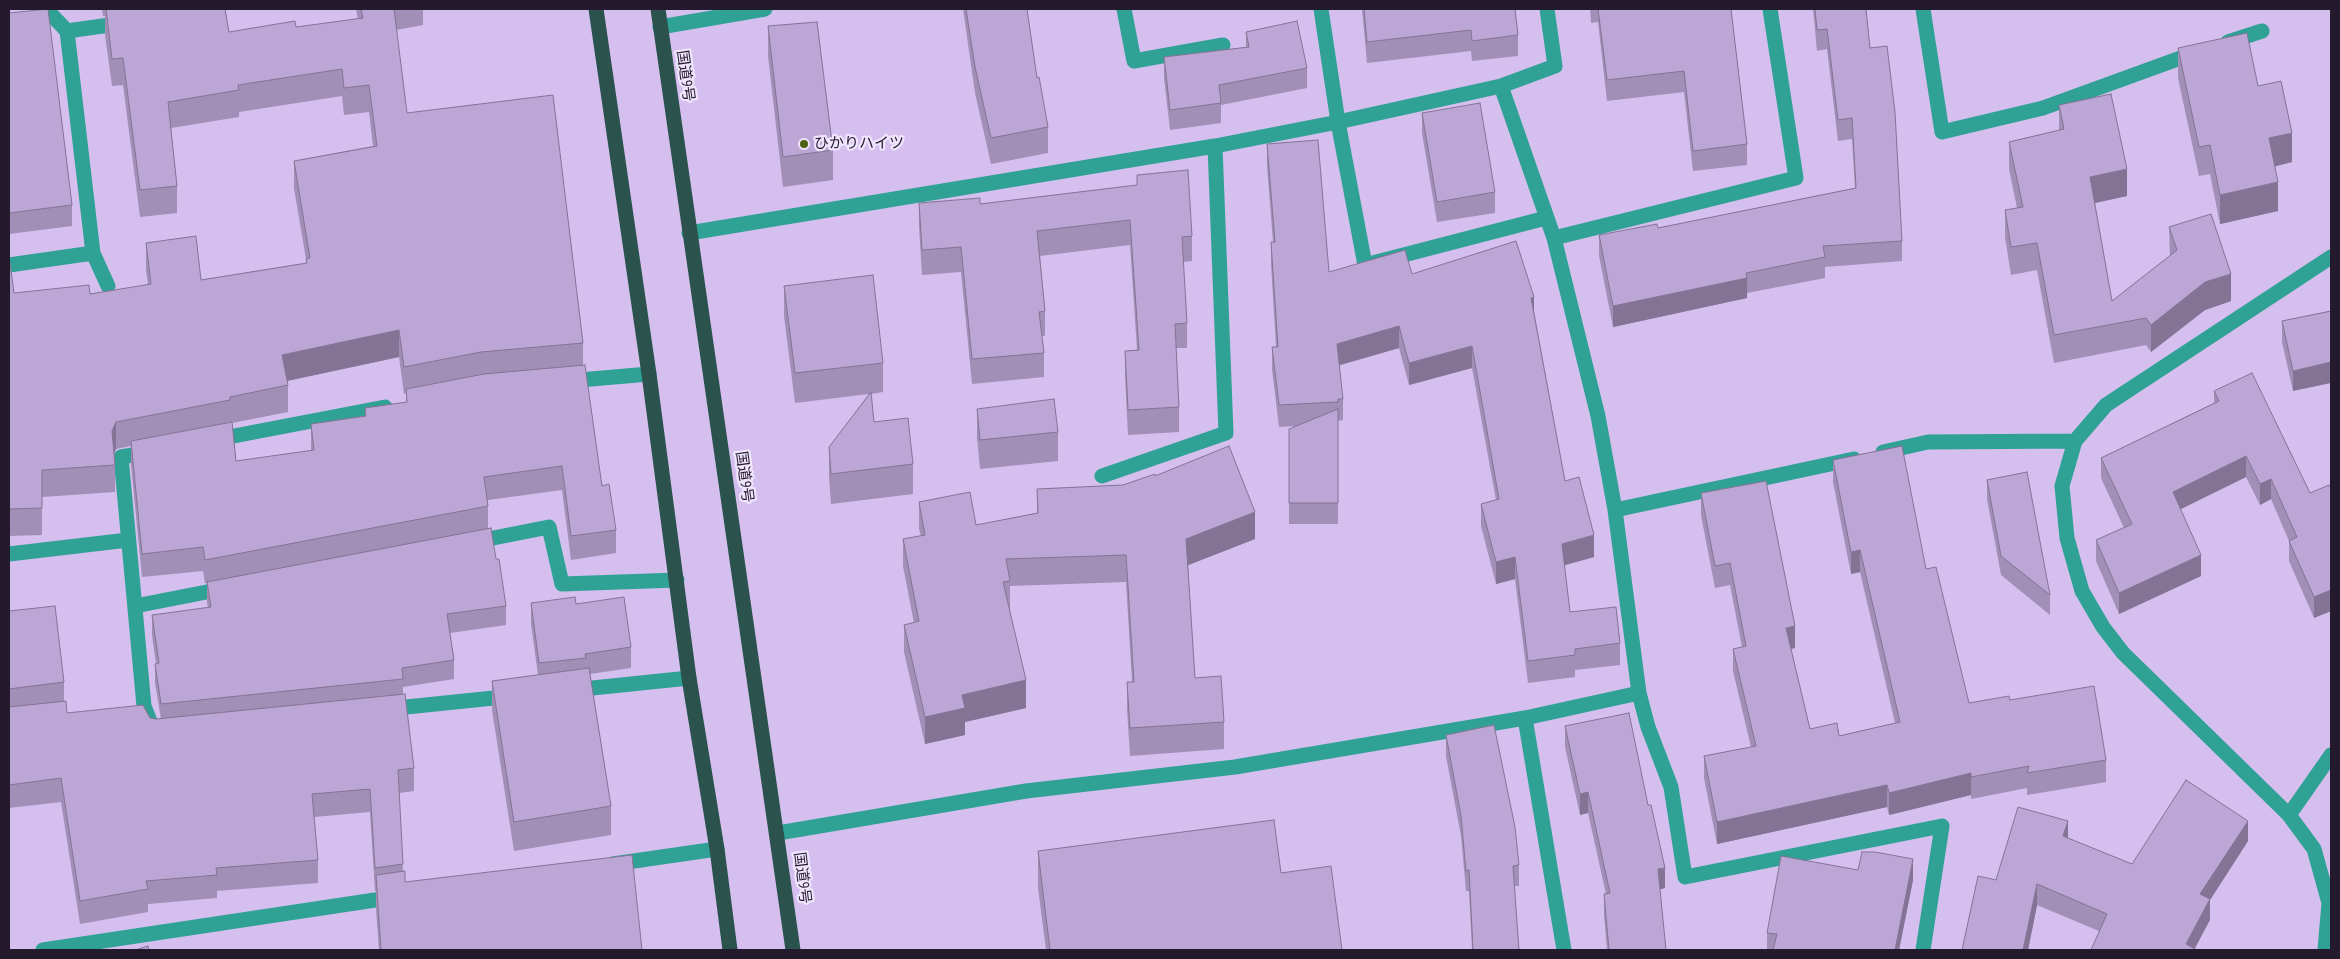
<!DOCTYPE html>
<meta charset="utf-8">
<style>
body{margin:0}
#map{position:relative;width:2340px;height:959px;overflow:hidden;background:#d4bfef;font-family:"PT Sans Narrow",sans-serif}
canvas{display:block}
.frame{position:absolute;inset:0;border:10px solid #231b2d;pointer-events:none}
</style>
<div id="map">
<canvas width="2340" height="959"></canvas>
<div class="frame"></div>
</div>
<script>
const ctx = document.querySelector('canvas').getContext('2d');
ctx.lineJoin = 'round';
function shape(rows) {
  const path = new Path2D();
  for (const r of rows) {
    path.moveTo(r[0], r[1]);
    for (let i = 2; i < r.length; i += 2) path.lineTo(r[i], r[i + 1]);
  }
  return path;
}
function stroke(path, color, width, dash) {
  ctx.strokeStyle = color;
  ctx.lineWidth = width;
  ctx.lineCap = dash ? 'butt' : 'round';
  ctx.setLineDash(dash || []);
  ctx.stroke(path);
}
function fill(path, color) {
  ctx.fillStyle = color;
  ctx.fill(path, 'evenodd');
}
function label(font, color, halo, rows, align = 'center') {
  ctx.font = font + ' "PT Sans Narrow","Noto Sans JP",sans-serif';
  ctx.lineWidth = 4.5;
  ctx.setLineDash([]);
  ctx.textBaseline = 'middle';
  ctx.strokeStyle = halo;
  ctx.fillStyle = color;
  for (const [text, x, y, turn = 0] of rows) {
    ctx.save();
    ctx.translate(x, y);
    ctx.rotate((+turn || 0) * Math.PI / 180);
    ctx.textAlign = isNaN(turn) ? turn : align;
    if (halo) ctx.strokeText(text, 0, 0);
    ctx.fillText(text, 0, 0);
    ctx.restore();
  }
}
stroke(shape([
 [46,9,67,31,124,23],
 [1124,9,1134,61,1223,45],
 [1321,9,1338,122,1365,265,1546,218],
 [1923,9,1942,132,2043,108,2197,52],
 [660,27,765,9],
 [67,31,93,253,108,286],
 [2228,42,2262,31],
 [1501,86,1554,238,1598,416,1615,510],
 [689,233,1215,146,1338,122,1501,86,1555,66,1547,9],
 [1554,238,1796,178,1770,9],
 [9,265,93,253],
 [568,381,649,374],
 [213,440,385,407],
 [151,452,121,457,144,706,152,726],
 [1883,452,1928,442,2075,441],
 [1854,459,1615,510,1639,693,1648,727,1671,787,1685,877,1942,826,1923,950],
 [1102,476,1226,433,1215,146],
 [473,542,549,527,562,584,677,580],
 [9,554,128,540],
 [135,606,227,588],
 [573,690,689,678],
 [387,709,513,696],
 [1525,718,1564,950],
 [2289,815,2331,755],
 [778,833,1026,791,1235,767,1525,718,1639,693],
 [613,864,717,849],
 [43,950,395,897],
 [2325,950,2329,903,2314,849,2289,815,2123,653,2103,627,2082,591,2067,538,2062,486,2075,441,2106,405,2331,257]
]), '#2fa195', 15);
stroke(shape([
 [596,9,649,374,689,678,717,849,730,950],
 [658,9,793,950]
]), '#2b524d', 15);
fill(shape([
 [9,9,72,205,72,226,9,234],
 [102,9,225,9,229,32,296,27,358,19,356,9,423,9,423,25,396,30,407,113,583,343,583,366,602,486,616,530,616,553,571,560,562,490,488,500,488,529,506,606,506,625,450,633,454,660,454,679,403,687,403,694,414,768,414,791,399,793,403,871,405,882,642,950,379,950,376,910,376,891,375,891,370,812,314,817,318,860,318,883,217,891,217,898,148,904,148,912,80,924,61,802,9,808,9,611,64,682,64,701,67,713,150,718,156,719,161,719,155,683,155,664,156,664,152,635,152,615,208,608,207,602,207,583,205,583,203,571,142,577,131,465,131,446,116,449,114,453,115,465,115,492,42,497,42,535,9,536,9,264,14,293,90,294,148,285,146,270,146,243,201,280,306,263,306,259,294,188,294,161,373,146,369,112,344,115,342,96,239,112,239,117,171,128,177,186,177,213,140,217,123,85,112,86,105,35,105,16,103,16],
 [399,357,404,394,406,393,406,402,365,408,365,416,311,424,311,451,236,461,232,423,288,412,288,385,287,381],
 [963,9,1027,9,1037,78,1048,127,1048,153,991,164,975,93],
 [1362,9,1515,9,1518,35,1518,56,1472,61,1471,51,1367,63],
 [1590,9,1731,9,1747,144,1747,165,1693,171,1684,92,1607,101,1598,22,1591,23],
 [1813,9,1866,9,1870,48,1902,241,1902,261,1825,267,1825,278,1747,293,1747,298,1613,327,1599,256,1599,235,1658,228,1855,188,1852,139,1838,141,1827,49,1817,51],
 [768,26,833,150,833,180,783,187,768,56],
 [1246,32,1307,68,1307,88,1221,105,1221,123,1170,130,1164,78,1164,57,1246,47],
 [2178,48,2258,86,2292,162,2275,166,2278,211,2220,224,2210,174,2199,176,2178,78],
 [2059,105,2127,196,2095,203,2112,301,2170,256,2169,227,2231,301,2205,310,2151,352,2146,345,2054,363,2037,270,2011,275,2005,237,2005,210,2017,208,2009,169,2009,142,2059,130],
 [1422,113,1495,192,1495,213,1437,222,1422,133],
 [1267,144,1329,272,1412,274,1534,311,1565,481,1594,557,1564,565,1570,612,1620,643,1620,665,1575,670,1575,677,1528,683,1515,579,1496,584,1481,526,1481,504,1496,500,1472,368,1409,385,1399,348,1339,365,1343,399,1343,420,1338,421,1338,524,1289,524,1289,429,1297,426,1279,427,1272,369,1272,347,1276,347,1271,264,1271,242,1273,242,1267,166],
 [1137,175,1192,236,1192,261,1183,262,1187,323,1187,348,1176,348,1179,407,1179,432,1128,435,1125,376,1125,351,1137,350,1130,245,1040,256,1045,311,1045,336,1042,336,1044,353,1044,377,972,384,961,272,922,275,919,227,919,203,980,204,1137,185],
 [784,286,883,363,883,392,871,394,874,422,913,464,913,494,831,504,829,477,829,447,869,394,795,403,784,316],
 [2331,311,2293,391,2282,342,2282,321],
 [2214,391,2310,493,2331,489,2331,611,2314,618,2289,561,2289,541,2271,499,2260,505,2246,477,2180,509,2201,576,2119,614,2096,561,2096,540,2124,528,2101,478,2101,458,2214,403],
 [977,409,1058,432,1058,461,980,469,977,438],
 [1833,460,1926,569,1969,703,2010,700,2106,760,2106,782,2027,795,2027,788,1971,799,1971,795,1889,815,1887,807,1717,844,1704,778,1704,756,1751,747,1733,671,1733,649,1742,647,1730,585,1715,588,1701,515,1701,493,1795,648,1791,649,1810,729,1839,736,1895,723,1860,572,1851,574,1833,482],
 [1155,476,1255,539,1188,565,1195,678,1224,722,1224,749,1130,756,1127,709,1127,682,1132,682,1126,582,1010,586,1010,608,1009,608,1026,708,965,722,965,735,925,744,904,652,904,625,914,623,903,566,903,539,921,536,919,529,919,502,976,525,1037,513,1037,489,1123,485],
 [1987,480,2050,595,2050,615,2001,575,1987,499],
 [531,603,576,604,631,647,631,668,590,674,611,806,611,835,514,851,492,710,492,681,538,675,531,624],
 [1565,726,1665,888,1660,889,1666,950,1607,950,1604,915,1604,894,1606,894,1588,813,1580,815,1565,747],
 [1446,735,1519,865,1519,886,1514,886,1519,950,1472,950,1469,891,1466,891,1461,836,1446,756],
 [2068,838,2132,864,2248,841,2210,900,2210,920,2099,931,2037,905,2028,950,1962,950,1996,880],
 [1038,851,1281,873,1342,950,1046,950,1038,888],
 [1913,880,1899,950,1767,950,1767,933]
]), '#a18fb7');
fill(shape([
 [2292,133,2292,162,2269,168,2269,138],
 [2127,169,2127,196,2090,204,2090,177],
 [2278,182,2278,211,2220,224,2220,195],
 [2231,274,2231,301,2205,310,2151,352,2151,325,2205,282],
 [1747,278,1747,298,1613,327,1613,306],
 [1534,297,1534,319,1531,298],
 [1399,326,1399,348,1337,366,1337,344],
 [399,330,399,357,282,382,282,355],
 [1472,346,1472,368,1409,385,1409,363],
 [2331,362,2331,383,2293,391,2293,371],
 [116,422,116,449,112,458,112,431],
 [2246,456,2246,477,2173,513,2173,492],
 [2271,479,2271,499,2260,505,2260,484],
 [1255,512,1255,539,1186,566,1186,539],
 [1594,535,1594,557,1562,566,1562,544],
 [1860,550,1860,572,1851,574,1851,552],
 [2201,555,2201,576,2119,614,2119,593],
 [1515,557,1515,579,1496,584,1496,562],
 [2331,590,2331,611,2314,618,2314,597],
 [1795,626,1795,648,1786,650,1786,628],
 [1026,680,1026,708,965,722,965,735,925,744,925,717,962,695],
 [1971,773,1971,795,1889,815,1889,793],
 [1887,785,1887,807,1717,844,1717,822],
 [1588,792,1588,813,1580,815,1580,794],
 [2068,821,2068,842,2063,836],
 [2248,821,2248,841,2210,900,2210,920,2194,950,2186,944,2200,894],
 [1913,859,1913,880,1899,950,1895,950],
 [1665,868,1665,888,1658,890,1658,869],
 [2037,884,2037,905,2028,950,2023,950]
]), '#837495');
const building = shape([
 [9,9,9,13,48,9,72,205,9,213,9,9],
 [106,9,225,9,229,32,295,21,296,27,363,18,361,9,394,9,407,113,553,95,583,343,481,352,404,367,399,330,282,355,288,385,230,397,230,400,116,422,112,431,115,465,42,470,42,508,9,509,9,264,10,263,14,293,89,285,90,294,151,284,146,243,196,236,201,280,307,263,306,259,310,258,294,161,377,146,369,85,344,88,342,69,238,85,239,90,168,102,177,186,140,190,123,58,112,59,106,9],
 [966,9,1027,9,1037,78,1039,77,1048,127,991,138,975,67,966,9],
 [1364,9,1515,9,1518,35,1472,41,1471,30,1367,42,1364,9],
 [1598,9,1731,9,1747,144,1693,151,1684,71,1607,80,1598,9],
 [1815,9,1866,9,1870,48,1887,46,1895,112,1902,241,1823,246,1825,257,1746,273,1747,278,1613,306,1599,235,1657,224,1658,228,1856,188,1852,118,1838,120,1827,29,1817,30,1815,9],
 [1297,21,1307,68,1219,85,1221,103,1170,110,1164,57,1249,47,1246,32,1297,21],
 [817,22,833,150,783,157,768,26,817,22],
 [2247,33,2258,86,2281,81,2292,133,2269,138,2278,182,2220,195,2210,145,2199,147,2178,48,2247,33],
 [2111,94,2127,169,2090,177,2112,301,2177,250,2169,227,2211,214,2231,274,2205,282,2151,325,2146,318,2054,335,2037,243,2011,247,2005,210,2023,207,2009,142,2064,129,2059,105,2111,94],
 [1480,103,1495,192,1437,202,1422,113,1480,103],
 [1318,140,1329,272,1405,250,1412,274,1516,241,1534,297,1531,298,1565,481,1579,477,1594,535,1562,544,1570,612,1616,607,1620,643,1575,649,1575,655,1528,661,1515,557,1496,562,1481,504,1499,499,1472,346,1409,363,1399,326,1337,344,1343,399,1338,399,1338,402,1279,405,1272,347,1278,347,1271,242,1275,242,1267,144,1318,140],
 [1188,170,1192,236,1182,237,1187,323,1175,324,1179,407,1128,410,1125,351,1139,350,1130,220,1037,231,1045,311,1039,312,1044,353,972,359,961,247,922,250,919,203,980,198,980,204,1137,185,1137,175,1188,170],
 [873,275,883,363,795,373,784,286,873,275],
 [2331,311,2331,362,2293,371,2282,321,2331,311],
 [585,365,602,486,609,484,616,530,571,536,562,466,484,477,488,506,205,560,203,547,142,554,131,441,232,422,236,461,314,450,311,424,366,416,365,408,407,402,406,389,484,374,585,365],
 [2252,373,2310,493,2329,485,2331,489,2331,590,2314,597,2289,541,2297,537,2271,479,2260,484,2246,456,2173,492,2201,555,2119,593,2096,540,2132,524,2101,458,2219,401,2214,391,2252,373],
 [871,392,874,422,908,418,913,464,831,474,829,447,871,392],
 [1054,399,1058,432,980,440,977,409,1054,399],
 [1338,409,1338,503,1289,503,1289,429,1338,409],
 [1229,446,1255,512,1186,539,1195,678,1221,676,1224,722,1130,728,1127,682,1134,682,1126,555,1006,559,1010,581,1003,582,1026,680,962,695,965,708,925,717,904,625,919,621,903,539,925,535,919,502,970,492,976,525,1038,513,1037,489,1123,485,1155,474,1155,476,1229,446],
 [1902,446,1926,569,1936,567,1969,703,2009,696,2010,700,2094,686,2106,760,2027,773,2029,766,1971,777,1971,773,1889,793,1887,785,1717,822,1704,756,1756,746,1733,649,1746,646,1730,563,1715,566,1701,493,1766,481,1795,626,1786,628,1810,729,1837,723,1839,736,1900,722,1860,550,1851,552,1833,460,1902,446],
 [2027,472,2050,595,2001,556,1987,480,2027,472],
 [491,528,496,559,499,559,506,606,447,614,454,660,402,668,403,679,161,704,155,664,159,663,152,615,211,607,207,582,491,528],
 [575,597,576,604,624,597,631,647,585,654,586,658,539,663,531,603,575,597],
 [55,606,64,682,9,689,9,611,55,606],
 [589,668,611,806,514,822,492,681,589,668],
 [405,694,414,768,398,770,403,864,375,868,370,789,312,794,318,860,216,868,217,875,146,881,148,889,80,901,61,778,9,785,9,707,66,701,67,713,143,705,150,718,156,719,405,694],
 [1629,713,1648,805,1651,805,1665,868,1658,869,1666,950,1609,950,1604,894,1610,893,1588,792,1580,794,1565,726,1629,713],
 [1494,725,1515,827,1519,865,1513,866,1519,950,1473,950,1469,870,1466,871,1461,816,1446,735,1494,725],
 [2186,780,2248,821,2200,894,2210,899,2186,944,2197,950,2091,950,2107,914,2037,884,2023,950,1962,950,1978,876,1996,880,2018,807,2068,821,2063,836,2132,864,2186,780],
 [1274,820,1281,873,1331,866,1342,950,1050,950,1038,851,1274,820],
 [1862,852,1875,852,1913,859,1895,950,1773,950,1777,934,1767,933,1781,856,1858,870,1862,852],
 [632,855,642,950,381,950,376,875,405,871,405,882,632,855],
 [148,946,149,950,135,950,148,946]
]);
fill(building, '#bba6d5');
stroke(building, '#837495', 1);
for (const [x, y, r, color] of [
 [804,144,5,"#4c6412"]
]) {
  const dot = new Path2D();
  dot.arc(x, y, r, 0, 2 * Math.PI);
  ctx.fillStyle = color;
  ctx.fill(dot);
  stroke(dot, '#f0e5fe', 2);
}
label('15px', '#231b2d', '#f0e5fe', [
 ["国道9号",685,76,82],
 ["国道9号",744,477,82],
 ["国道9号",802,878,83]
]);
label('15px', '#231b2d', '#f0e5fe', [
 ["ひかりハイツ",814,144]
], 'left');
</script>
